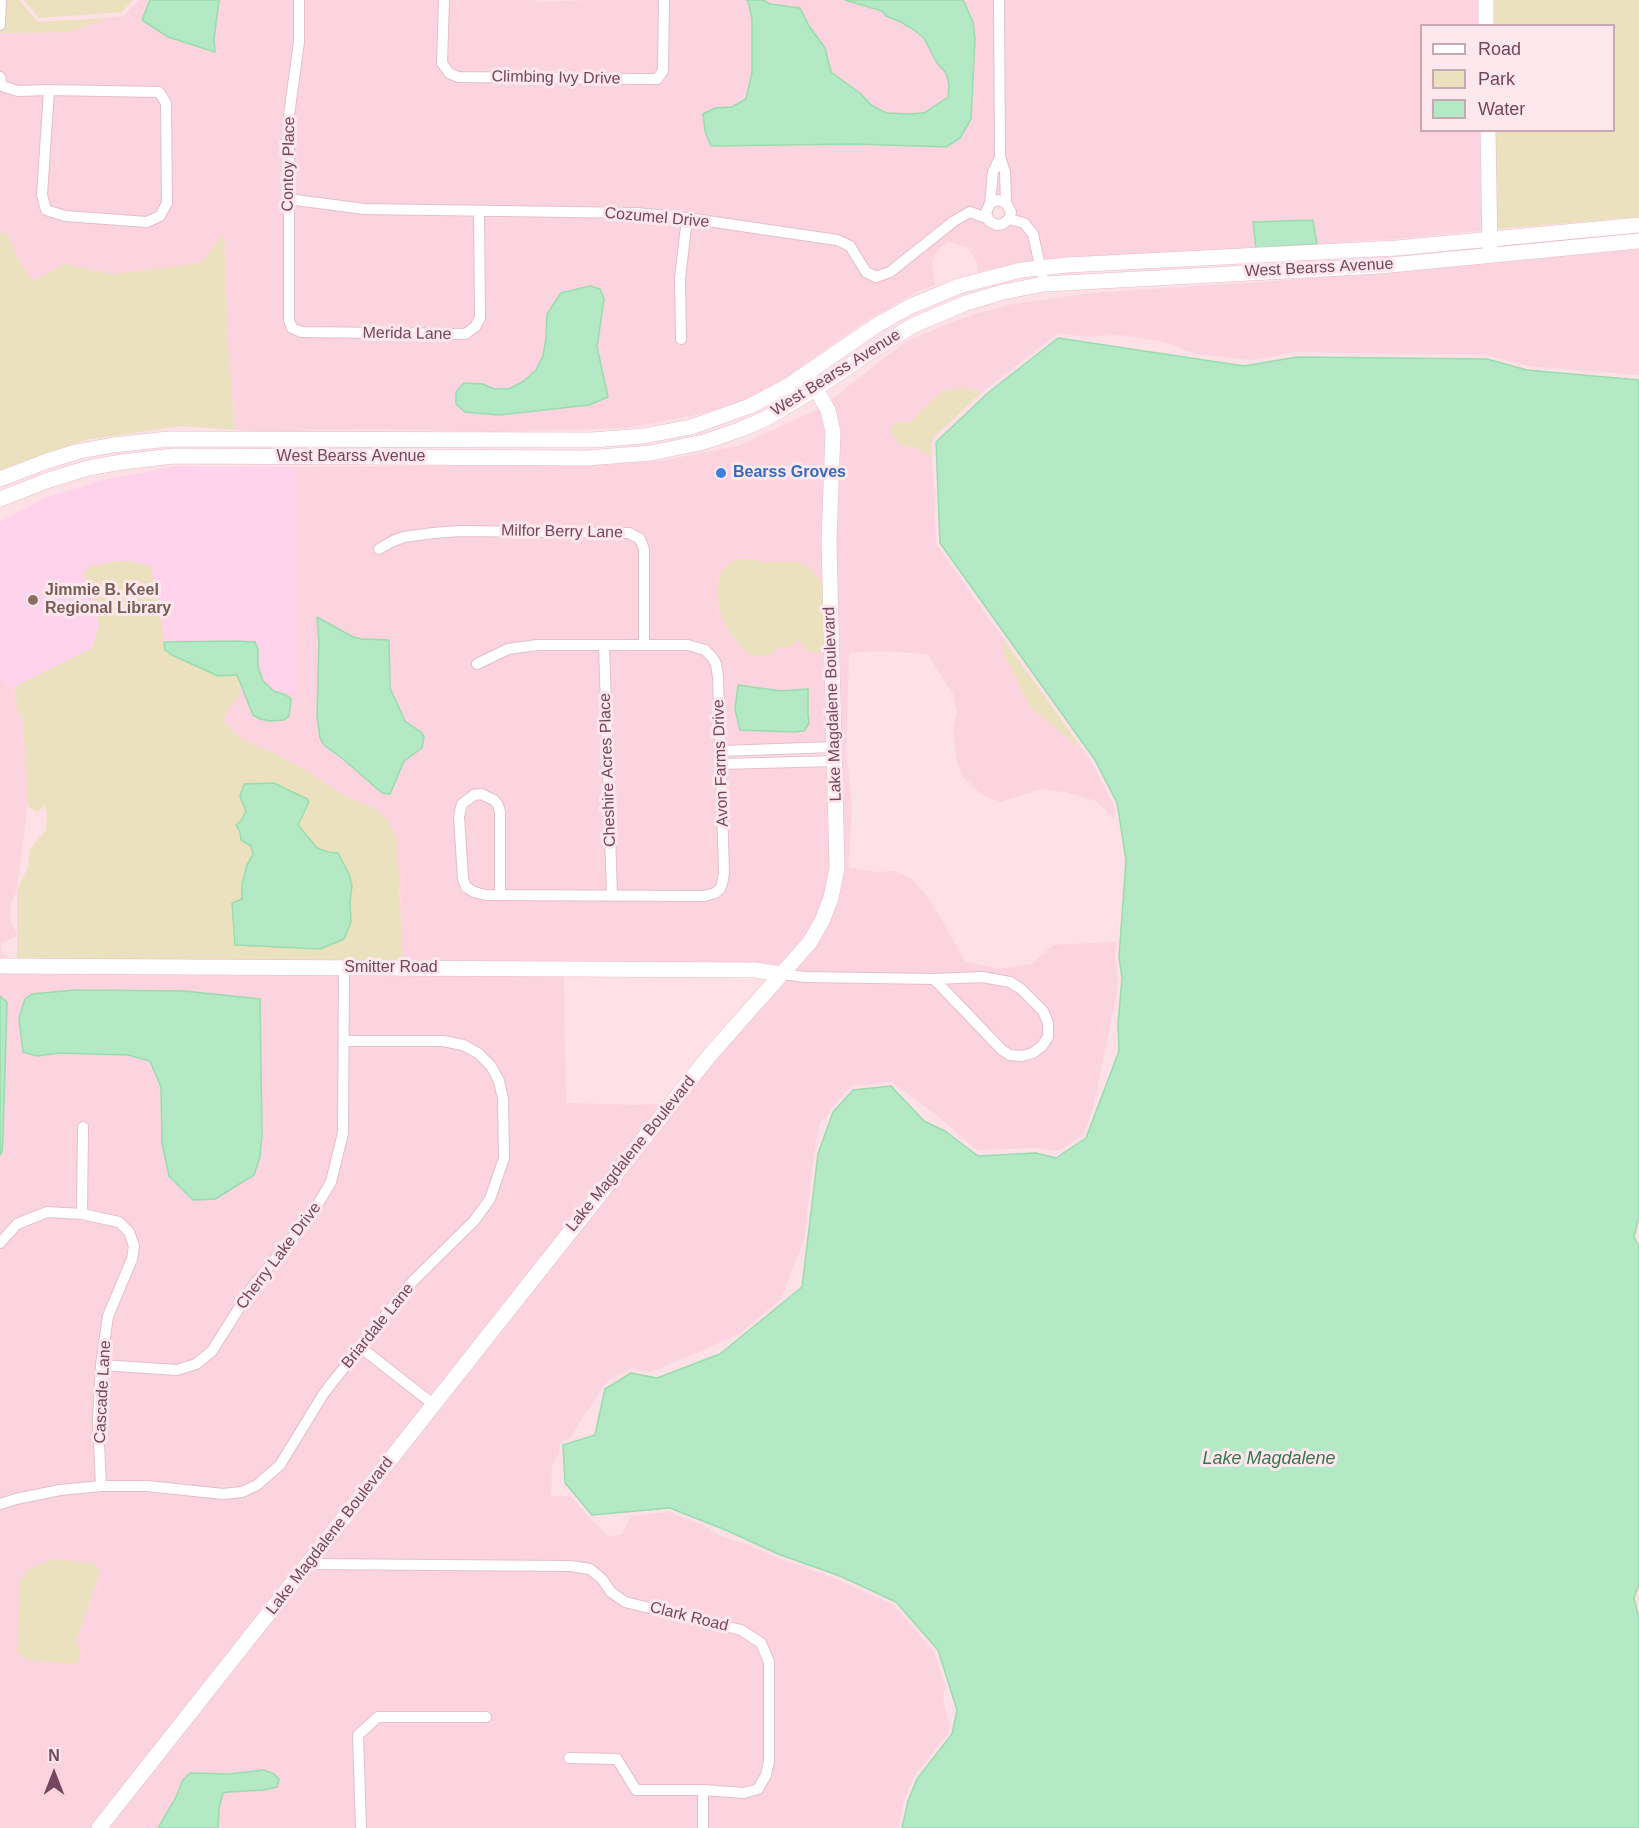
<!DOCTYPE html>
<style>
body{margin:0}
#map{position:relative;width:1639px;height:1828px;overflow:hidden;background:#fee0e7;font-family:Arial,sans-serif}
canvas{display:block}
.legend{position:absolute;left:1420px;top:24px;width:195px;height:108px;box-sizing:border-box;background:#ffe8ed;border:2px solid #c9a7b3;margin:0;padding:8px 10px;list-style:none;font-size:18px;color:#77455d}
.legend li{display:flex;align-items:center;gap:12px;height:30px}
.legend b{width:30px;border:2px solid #c9a7b3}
.north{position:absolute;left:24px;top:1744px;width:60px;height:60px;-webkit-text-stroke:4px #ffe8ed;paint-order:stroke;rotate:0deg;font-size:16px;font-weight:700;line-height:24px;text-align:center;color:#77455d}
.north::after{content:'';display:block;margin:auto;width:21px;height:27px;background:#77455d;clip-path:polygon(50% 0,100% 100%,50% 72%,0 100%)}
</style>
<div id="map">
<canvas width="1639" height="1828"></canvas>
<ul class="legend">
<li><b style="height:8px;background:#fff"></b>Road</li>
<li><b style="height:16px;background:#ece1be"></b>Park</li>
<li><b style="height:16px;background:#b3e9c4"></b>Water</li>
</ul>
<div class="north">N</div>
</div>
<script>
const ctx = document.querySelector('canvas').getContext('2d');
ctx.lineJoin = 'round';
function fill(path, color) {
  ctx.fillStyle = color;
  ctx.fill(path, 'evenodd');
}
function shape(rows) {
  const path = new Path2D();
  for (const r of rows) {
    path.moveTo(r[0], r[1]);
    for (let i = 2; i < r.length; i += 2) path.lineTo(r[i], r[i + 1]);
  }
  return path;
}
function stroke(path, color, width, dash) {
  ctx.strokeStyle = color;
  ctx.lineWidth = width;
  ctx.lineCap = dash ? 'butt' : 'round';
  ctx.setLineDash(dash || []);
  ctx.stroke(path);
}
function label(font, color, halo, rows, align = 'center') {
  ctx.font = font + ' Arial,sans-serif';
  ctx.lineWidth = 6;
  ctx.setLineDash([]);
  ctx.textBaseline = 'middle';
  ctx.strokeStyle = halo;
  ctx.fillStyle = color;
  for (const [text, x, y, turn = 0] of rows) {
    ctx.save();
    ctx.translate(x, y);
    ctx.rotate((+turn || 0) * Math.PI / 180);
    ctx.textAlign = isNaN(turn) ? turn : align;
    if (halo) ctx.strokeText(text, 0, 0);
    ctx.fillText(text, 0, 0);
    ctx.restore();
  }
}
fill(shape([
 [139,0,150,0,142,19,215,52,214,40,219,0,294,0,295,41,284,115,284,320,287,328,286,331,290,334,292,334,301,337,468,339,478,332,484,321,483,217,636,218,682,223,675,279,677,345,686,344,684,280,691,224,836,245,847,250,864,276,877,282,893,276,956,226,971,217,984,223,988,227,995,230,1004,229,1011,225,1022,228,1029,237,1034,262,1002,266,977,272,977,262,968,248,949,242,940,248,932,262,935,285,918,291,861,324,781,381,740,404,695,415,627,428,497,432,371,429,259,432,235,430,228,347,224,234,201,263,112,274,64,264,33,281,18,259,7,233,0,233,0,33,69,32,108,18,124,16],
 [603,299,597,347,608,397,456,392,483,384,494,389,509,389,524,381,536,370,543,356,546,339],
 [304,0,533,0,539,2,593,0,747,0,749,5,752,19,752,73,746,99,732,107,715,108,855,144,946,147,960,138,975,39,973,22,963,0,1481,0,1482,25,1422,26,1422,130,1484,131,1485,230,1407,238,1317,244,1313,220,1254,222,1256,248,1043,261,1025,218,1015,215,1014,205,1011,201,1009,167,1000,167,1001,195,996,195,998,168,989,166,986,201,981,210,968,207,952,216,888,267,876,271,869,268,851,241,837,235,683,212,636,207,364,204,293,195,293,116],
 [763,0,845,0,883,12,886,16,901,22,924,38,937,63,946,73,949,84,948,97,924,113,886,113,871,105,861,94,831,72,825,48,809,26,800,8,770,4],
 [293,205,364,214,474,217,476,317,472,323,464,329,302,327,295,323,293,319],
 [1639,246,1639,375,1528,366,1487,355,1297,352,1252,360,1240,359,1196,354,1165,342,1122,335,1093,336,1086,337,1058,333,982,392,966,388,943,390,910,422,895,423,899,444,914,447,932,457,936,544,1004,640,1004,654,1030,707,1077,746,1080,746,1092,763,1113,804,1115,819,1096,801,1065,792,1041,789,1001,802,984,796,963,777,956,758,953,728,957,712,953,694,927,654,879,651,849,653,846,751,852,805,849,867,877,872,896,871,913,880,930,900,965,961,999,969,1032,964,1053,945,1116,942,1115,958,1118,978,1117,992,1093,1108,1083,1135,1058,1151,1036,1148,977,1150,934,1113,892,1082,851,1086,830,1109,827,1116,820,1122,814,1154,804,1239,781,1299,739,1334,656,1370,649,1372,631,1368,606,1382,569,1439,560,1442,559,1453,552,1465,551,1496,571,1496,589,1518,608,1536,621,1535,631,1516,669,1512,709,1528,710,1531,724,1537,748,1545,777,1558,839,1580,893,1605,934,1652,945,1687,943,1700,950,1727,949,1732,914,1776,904,1800,898,1828,708,1828,707,1796,743,1799,759,1794,770,1776,763,1638,742,1625,627,1597,614,1588,591,1564,570,1560,317,1559,671,1111,784,979,806,983,932,985,999,1054,1010,1060,1022,1061,1036,1058,1045,1050,1053,1023,1053,1020,1047,1009,1037,997,1024,985,1011,977,982,972,934,974,806,972,792,970,831,914,829,401,907,341,965,317,1013,304,1091,293,1276,281,1512,260],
 [821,407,829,432,830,742,725,745,723,677,720,661,715,652,708,646,698,641,688,639,648,639,642,535,631,528,461,526,433,527,402,532,391,536,373,548,378,556,395,546,405,542,462,536,628,538,636,543,639,550,639,639,557,639,519,642,496,648,471,662,476,671,509,654,520,652,557,649,600,650,607,891,504,890,502,801,496,795,480,789,472,790,464,794,458,802,454,812,454,821,468,894,478,899,486,900,711,900,724,892,728,879,726,770,830,766,832,850,826,889,813,929,783,966,403,963,399,912,401,895,374,808,343,795,310,773,277,754,245,741,235,734,224,721,229,707,238,697,241,683,253,715,286,695,274,691,296,692,295,467,480,465,660,461,738,446,816,410],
 [751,559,764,562,798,562,791,646,777,648,770,655,740,645,730,633,721,615,718,586,721,573],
 [317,617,353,636,362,639,389,640,390,688,405,721,421,732,422,748,404,761,390,794,332,752,320,738,317,716,319,643],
 [738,685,781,691,807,689,808,714,809,723,804,731,754,731],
 [609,650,687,650,702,655,712,666,719,873,716,886,713,888,704,891,616,891],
 [0,679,11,688,16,686,17,711,22,714,26,758,27,810,17,890,11,904,10,918,17,936,1,944,1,951,9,958,225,960,0,961],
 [480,799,491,804,495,813,495,890,476,888,470,883,467,877,464,816,466,807,475,800],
 [0,971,339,973,338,1132,326,1180,309,1211,209,1347,194,1360,176,1365,106,1360,112,1318,137,1262,133,1230,87,1210,87,1122,78,1122,78,1208,47,1207,0,1236,0,1155,2,1152,3,1137,7,1002,0,996],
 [75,990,184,991,260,999,228,1190,215,1199,162,1143,161,1087,150,1061,128,1055,59,1053,37,1056,23,1052,19,1018,25,999],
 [349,973,564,974,566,1103,641,1105,665,1103,432,1397,367,1346,414,1287,493,1202,508,1099,481,1049,465,1040,443,1035,349,1035],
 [961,983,997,984,1009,987,1018,993,1039,1014,1044,1024,1043,1035,1038,1042,1031,1049,1022,1051,1011,1049,1004,1046,945,984],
 [349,1046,443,1046,461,1050,475,1057,487,1069,495,1083,498,1100,499,1157,486,1196,470,1217,407,1279,321,1390,277,1462,255,1481,240,1486,223,1489,106,1481,103,1420,105,1371,178,1375,199,1369,216,1354,256,1290,316,1218,335,1185],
 [48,1217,82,1219,117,1227,125,1235,129,1246,128,1258,104,1314,96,1481,59,1485,0,1498,0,1251,20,1229],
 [361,1354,426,1405,93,1828,0,1828,0,1509,17,1504,61,1495,101,1491,146,1492,224,1499,242,1497,259,1490,284,1468,328,1397],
 [100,1572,76,1642,73,1664,29,1660],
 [309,1570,569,1571,588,1574,599,1583,609,1596,739,1635,757,1647,765,1664,764,1760,761,1773,755,1785,743,1788,707,1785,638,1785,617,1754,565,1752,565,1763,614,1764,632,1793,636,1796,698,1796,698,1828,365,1828,362,1738,380,1722,491,1722,490,1712,379,1711,355,1731,356,1828,218,1828,219,1808,223,1793,228,1792,250,1792,258,1770,217,1774,183,1780,175,1799,158,1828,106,1828]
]), '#fbd4df');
fill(shape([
 [176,466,295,467,296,692,274,691,263,681,258,666,258,649,255,642,164,642,151,566,83,574,92,594,99,625,92,648,11,688,0,679,0,522,45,498,103,480]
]), '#ffd3eb');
fill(shape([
 [0,0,19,0,38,22,108,18,69,32,0,33],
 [24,0,133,0,122,12,39,18],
 [1490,0,1639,0,1639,217,1495,229,1493,131,1614,130,1614,26,1491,25],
 [0,233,7,233,18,259,33,281,64,264,112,274,201,263,224,233,228,347,235,430,181,426,85,440,0,470],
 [966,388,982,392,933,438,932,442,932,457,914,447,899,444,890,430,895,423,910,422,943,390],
 [739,559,751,559,764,562,798,562,812,570,823,584,824,620,823,644,820,653,807,651,799,640,791,646,777,648,770,655,760,656,750,655,740,645,730,633,721,615,718,599,718,586,721,573,729,563],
 [116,561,128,561,151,566,166,651,218,676,237,675,241,683,238,697,229,707,224,721,235,734,245,741,277,754,310,773,343,795,374,808,388,820,397,840,403,963,17,958,17,890,28,867,30,849,46,830,47,812,45,806,37,812,27,806,26,758,22,714,17,712,16,686,92,648,99,625,92,594,83,574,90,566],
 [274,783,309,802,298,825,317,848,328,852,352,886,350,901,351,922,242,899,242,884,247,865,253,854,251,846,241,840,240,832,236,825,241,821,246,811,240,797,244,784],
 [1004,640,1038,687,1080,746,1077,746,1030,707,1004,654],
 [54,1559,94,1563,100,1572,76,1642,79,1647,80,1661,73,1664,29,1660,18,1653,19,1583,28,1569]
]), '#ece1be');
const water = shape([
 [150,0,219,0,214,39,215,52,168,37,142,20,150,0],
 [747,0,763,0,770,4,800,8,809,26,825,48,831,72,861,94,871,105,886,113,908,114,924,113,948,97,949,84,946,73,937,63,924,38,914,30,901,22,886,16,882,11,845,0,963,0,973,22,975,39,971,119,960,138,946,147,855,144,711,146,705,131,703,114,715,108,732,107,746,99,752,73,752,19,749,5,747,0],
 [1313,220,1317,244,1256,248,1253,222,1313,220],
 [590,286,600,289,604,299,597,347,608,397,589,405,499,415,465,412,456,404,456,392,464,383,483,384,494,389,509,389,524,381,536,370,543,356,546,339,547,314,561,293,590,286],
 [1058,338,1244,366,1297,357,1487,359,1527,370,1639,380,1639,1216,1634,1237,1639,1247,1639,1584,1634,1598,1639,1618,1639,1828,902,1828,908,1801,917,1779,952,1734,957,1710,938,1650,896,1602,840,1576,778,1554,728,1531,670,1508,592,1515,565,1483,563,1445,595,1435,605,1389,631,1373,657,1378,720,1354,802,1287,818,1154,833,1112,853,1090,891,1086,924,1121,945,1131,978,1156,1036,1153,1056,1158,1086,1138,1119,1051,1118,1024,1122,978,1119,957,1126,860,1117,803,1095,760,940,543,936,442,989,392,1058,338],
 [317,617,353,637,362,639,389,640,390,688,405,721,421,732,424,737,422,748,404,761,390,794,382,793,343,759,324,745,320,738,317,716,319,643,317,617],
 [235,641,255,642,258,649,258,666,263,681,274,691,286,695,291,699,289,716,284,720,270,721,260,719,253,715,237,675,218,676,172,655,165,650,164,642,235,641],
 [738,685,781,691,808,689,808,714,809,723,804,731,793,732,740,730,735,709,738,685],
 [274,783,307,799,309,802,298,825,317,848,328,852,338,853,349,874,352,886,350,901,351,922,344,939,320,949,235,945,232,903,242,899,242,884,247,865,253,854,251,846,241,840,240,832,236,825,241,821,246,811,240,797,244,784,274,783],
 [75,990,184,991,260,999,262,1134,260,1157,254,1175,215,1199,193,1200,169,1176,162,1143,161,1087,150,1061,128,1055,59,1053,37,1056,23,1052,19,1018,25,999,32,994,75,990],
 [0,996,7,1002,3,1137,2,1152,0,1155,0,996],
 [264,1770,274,1774,279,1779,277,1787,264,1790,228,1792,223,1793,219,1808,218,1828,158,1828,175,1799,183,1780,190,1773,228,1774,264,1770]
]);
fill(water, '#b3e9c4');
stroke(water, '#99dcae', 1.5);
const street = shape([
 [299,0,299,42,289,115,289,320,292,328,301,332,465,334,475,327,480,318,479,212],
 [444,0,442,63,449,73,458,77,639,79,657,79,663,71,664,0],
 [999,0,1000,157],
 [0,25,1,0],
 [0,77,2,86,18,91,49,90,159,92,166,103,167,203,160,216,147,222,65,216,46,210,42,195,49,90],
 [288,199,364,209,636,213,687,218,837,240,850,246,866,272,876,277,890,272,954,221,970,212,987,218],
 [990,203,993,172,1000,157,1005,172,1006,203,1011,212,1009,219,1003,224,997,225,989,221,986,213,990,203,998,200,1006,203],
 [1009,219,1024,223,1033,234,1044,284],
 [681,339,680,279,687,218],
 [379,549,393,541,404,537,433,533,461,531,629,533,640,539,644,549,644,644],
 [604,645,612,896],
 [477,664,508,649,537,645,688,645,705,650,712,657,716,664,718,677,724,873,722,884,720,889,715,893,704,896,486,895,474,892,466,887,463,879,459,816,462,804,474,795,481,794,494,800,498,805,500,812,500,895],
 [721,751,834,747],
 [721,764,835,761],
 [782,974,806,977,934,979,1002,1050,1010,1055,1022,1056,1033,1053,1042,1046,1048,1037,1048,1023,1043,1011,1021,989,1010,982,982,977,934,979],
 [82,1214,83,1127],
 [0,1243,17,1224,47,1212,82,1214,119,1222,129,1232,134,1246,132,1259,108,1316,101,1365,98,1420,101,1486],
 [360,1347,433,1404],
 [101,1365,177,1370,196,1364,212,1351,253,1286,312,1214,331,1182,343,1133,344,968],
 [0,1504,16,1499,60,1490,101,1486,147,1486,223,1494,242,1492,257,1485,280,1465,324,1393,411,1283,474,1221,490,1199,504,1158,503,1099,499,1081,491,1066,478,1053,463,1045,443,1041,344,1041],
 [307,1564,570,1566,590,1569,602,1579,611,1592,625,1602,741,1630,761,1643,769,1662,769,1761,766,1775,758,1789,744,1793,703,1790,636,1790,617,1759,569,1758],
 [703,1790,703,1828],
 [361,1828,358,1735,378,1717,486,1717]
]);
const secondary = shape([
 [1486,0,1486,26],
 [1488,130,1490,250],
 [0,479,47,461,76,452,113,445,169,439,592,440,644,436,691,427,750,406,788,386,877,325,909,307,959,286,1021,270,1067,265,1397,248,1639,225],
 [0,499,46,481,88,468,122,462,173,456,587,458,651,453,704,442,739,430,765,419,817,388,870,352,914,325,966,303,1003,292,1044,284,1380,266,1639,241],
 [0,966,755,970,782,974],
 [99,1828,668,1108,709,1056,810,942,822,921,831,898,837,868,829,541,833,432,828,410,807,374]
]);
stroke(street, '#e5becc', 12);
stroke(secondary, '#eabbcc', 16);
stroke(street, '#fff', 10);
stroke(secondary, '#fff', 15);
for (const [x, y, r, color] of [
 [721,473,6,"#3f7fe0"],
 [33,600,6,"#8d6e63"]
]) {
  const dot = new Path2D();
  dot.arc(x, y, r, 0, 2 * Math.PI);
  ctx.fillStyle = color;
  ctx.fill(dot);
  stroke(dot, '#ffe8ed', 2);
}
label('16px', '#77455d', '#ffe8ed', [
 ["Climbing Ivy Drive",556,78,1],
 ["Contoy Place",289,164,-89],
 ["Cozumel Drive",657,218,5],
 ["West Bearss Avenue",1319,268,-3],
 ["Merida Lane",407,334,1],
 ["West Bearss Avenue",836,373,-32],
 ["West Bearss Avenue",351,457],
 ["Milfor Berry Lane",562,532,1],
 ["Lake Magdalene Boulevard",833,704,-92],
 ["Avon Farms Drive",721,763,-92],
 ["Cheshire Acres Place",608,770,-92],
 ["Smitter Road",391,968],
 ["Lake Magdalene Boulevard",631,1154,-51],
 ["Cherry Lake Drive",279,1256,-53],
 ["Briardale Lane",378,1326,-51],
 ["Cascade Lane",103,1392,-87],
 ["Lake Magdalene Boulevard",330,1536,-52],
 ["Clark Road",689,1617,14]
]);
label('bold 16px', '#366cbe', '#ffe8ed', [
 ["Bearss Groves",733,473]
], 'left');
label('bold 16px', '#785e54', '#ffe8ed', [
 ["Jimmie B. Keel",45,591],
 ["Regional Library",45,609]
], 'left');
label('italic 18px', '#35764b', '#ffe8ed', [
 ["Lake Magdalene",1269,1459]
]);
</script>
